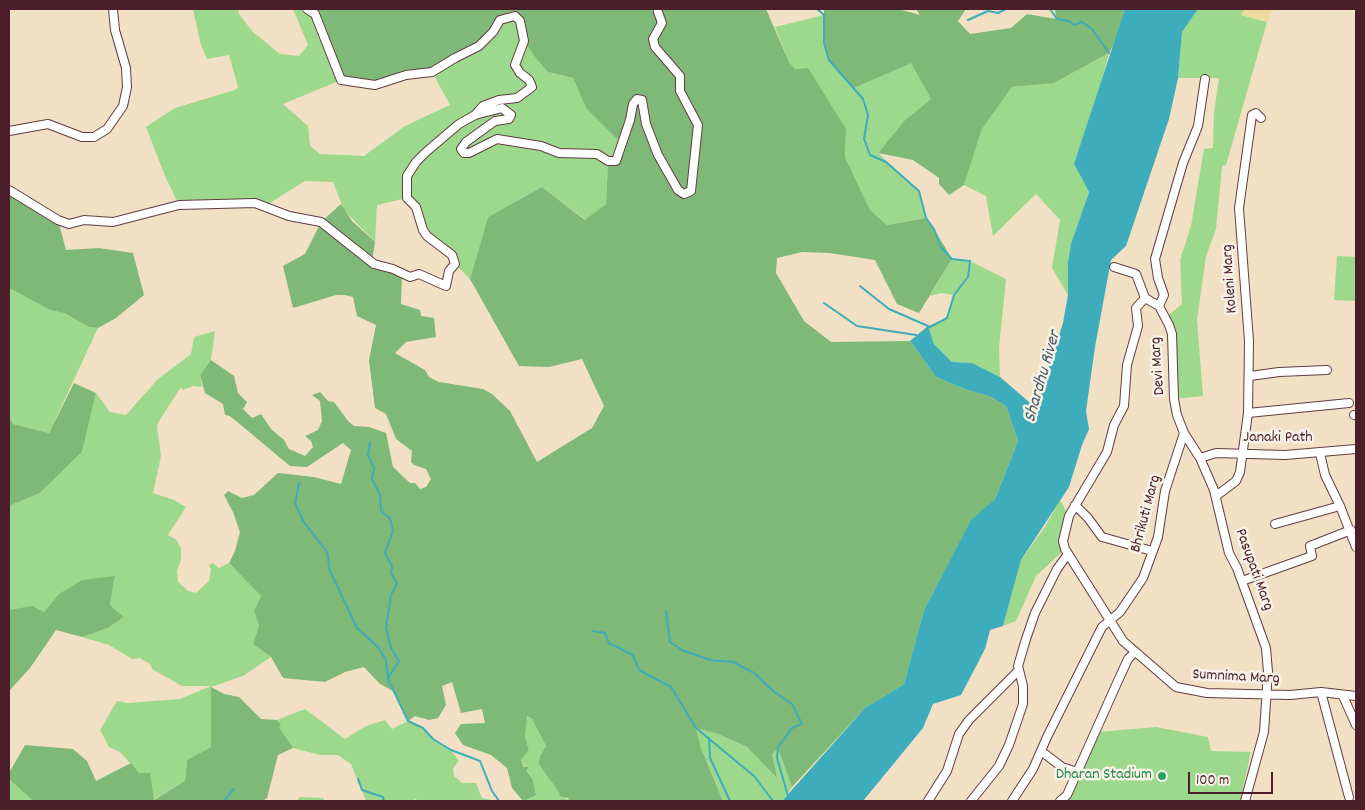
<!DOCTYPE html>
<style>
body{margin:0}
#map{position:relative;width:1365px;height:810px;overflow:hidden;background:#f1e0c3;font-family:Dekko,sans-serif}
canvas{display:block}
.frame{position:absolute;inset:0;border:10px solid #4a1f2b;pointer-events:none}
.scale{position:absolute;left:1188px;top:772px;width:85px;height:22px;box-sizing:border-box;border:2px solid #4a1f2b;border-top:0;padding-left:6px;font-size:15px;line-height:18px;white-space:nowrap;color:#4a1f2b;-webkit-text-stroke:4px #f7f3e8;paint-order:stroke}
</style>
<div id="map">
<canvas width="1365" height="810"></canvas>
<div class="frame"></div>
<div class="scale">100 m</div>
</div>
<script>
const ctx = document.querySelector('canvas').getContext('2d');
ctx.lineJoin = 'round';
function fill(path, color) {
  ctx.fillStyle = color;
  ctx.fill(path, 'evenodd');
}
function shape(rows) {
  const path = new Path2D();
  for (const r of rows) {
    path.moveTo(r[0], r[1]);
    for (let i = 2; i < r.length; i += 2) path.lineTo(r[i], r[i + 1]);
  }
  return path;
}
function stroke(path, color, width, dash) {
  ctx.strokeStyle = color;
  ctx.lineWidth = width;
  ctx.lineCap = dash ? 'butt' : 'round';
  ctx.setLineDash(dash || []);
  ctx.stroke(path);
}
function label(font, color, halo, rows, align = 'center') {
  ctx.font = font + ' Dekko,sans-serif';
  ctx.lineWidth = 5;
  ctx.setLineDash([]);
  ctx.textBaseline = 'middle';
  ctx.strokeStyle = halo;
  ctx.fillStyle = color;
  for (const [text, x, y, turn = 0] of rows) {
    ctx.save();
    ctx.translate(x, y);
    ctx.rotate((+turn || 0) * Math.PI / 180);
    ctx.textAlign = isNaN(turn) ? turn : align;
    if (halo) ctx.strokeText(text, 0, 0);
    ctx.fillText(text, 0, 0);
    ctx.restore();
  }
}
fill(shape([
 [193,9,238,9,239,14,253,32,280,54,299,56,308,45,293,9,307,9,315,14,341,80,283,104,308,126,310,146,320,154,364,156,405,126,450,105,432,72,500,20,515,16,548,72,573,78,586,108,624,140,616,161,608,161,606,204,586,220,542,187,488,217,470,279,455,264,452,255,427,236,407,198,377,205,375,242,344,210,333,182,305,181,265,206,179,205,165,176,146,127,175,108,235,90,238,87,229,55,207,59,201,45],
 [1198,9,1245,9,1241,15,1267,22,1226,165,1222,166,1216,229,1206,256,1197,320,1203,396,1174,399,1173,356,1166,317,1182,304,1180,260,1191,226,1204,149,1213,148,1214,113,1219,78,1178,78,1182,32],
 [824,15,824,43,829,60,854,88,911,62,931,99,904,121,878,153,919,191,926,218,887,225,870,210,845,157,846,129,789,62,775,27],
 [1109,53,1097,98,1074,164,1089,192,1071,245,1068,262,1068,295,1052,268,1060,220,1036,194,993,236,986,196,964,185,982,129,1012,87,1054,83],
 [1337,256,1356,257,1356,301,1334,300],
 [952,259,970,261,1006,279,999,348,1000,377,972,363,952,362,934,344,928,326,947,318,953,295,941,293,930,296],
 [9,288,50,310,64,313,89,327,98,328,49,433,13,424,9,417],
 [215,331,211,360,200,375,202,387,193,386,183,390,181,387,159,421,157,426,161,456,153,493,174,500,186,507,168,535,177,540,181,549,181,560,177,571,178,582,188,591,196,593,209,581,211,570,209,565,213,563,219,568,229,563,261,596,254,611,259,626,253,644,271,657,243,676,211,687,211,747,187,760,185,781,153,800,139,773,120,752,109,747,100,730,117,701,128,703,180,699,211,686,182,686,152,669,151,665,140,658,132,659,109,645,82,637,108,628,124,617,110,605,115,576,59,594,44,612,9,610,9,506,40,493,82,452,96,393,110,412,126,415,158,379,191,354,194,337],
 [1060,500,1069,516,1065,549,1036,576,1016,621,1003,626,1021,560,1045,527],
 [305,709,345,739,366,726,385,720,392,729,408,721,423,728,433,739,451,750,459,761,453,768,454,776,462,783,476,783,482,798,496,801,419,801,415,799,412,801,366,801,351,764,338,755,320,755,293,748,279,727,280,725,277,720],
 [526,716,532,719,546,746,540,756,553,785,569,801,522,801,536,794,533,780,521,760,529,750,525,737],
 [1156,727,1208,737,1211,751,1251,752,1240,801,1069,801,1098,732],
 [696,728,718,734,747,747,776,777,772,753,778,747,792,787,782,801,723,801,701,748],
 [9,779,33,801,9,801],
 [300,797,323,798,325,801,296,801]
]), '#9dd98c');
fill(shape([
 [319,9,766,9,789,62,795,69,808,68,846,129,845,157,870,210,887,225,926,218,934,229,952,259,919,313,897,304,875,260,829,253,802,252,777,258,776,273,804,321,831,342,910,341,936,377,967,390,989,396,1006,406,1018,441,995,499,971,521,924,610,904,684,865,708,792,787,778,748,772,754,777,778,747,747,718,734,696,728,701,748,723,801,569,801,568,798,559,796,560,794,539,764,540,756,546,746,532,719,527,716,525,737,529,750,521,760,524,767,528,767,527,771,533,780,536,795,523,801,512,788,507,768,491,755,463,745,455,733,461,724,485,723,482,709,461,713,452,682,442,686,446,705,438,718,429,720,415,716,408,721,393,691,380,684,364,667,345,672,325,682,283,678,271,657,253,644,259,626,254,611,261,596,229,563,235,551,240,532,233,512,224,495,228,491,242,498,254,495,278,473,314,477,341,484,351,450,343,443,307,467,290,466,230,416,225,415,223,404,205,393,200,375,211,360,234,376,238,393,247,402,243,409,252,418,261,414,271,429,284,440,289,449,305,456,313,447,311,441,305,436,318,430,322,421,320,401,312,395,320,392,328,401,334,402,348,421,354,426,369,427,386,433,393,467,410,483,415,483,420,489,426,487,431,479,426,469,414,465,411,462,412,451,396,439,386,414,375,408,369,360,376,325,357,316,353,297,345,295,336,295,293,308,283,266,305,254,321,222,341,204,352,221,375,242,372,262,402,273,401,304,420,310,421,316,434,318,436,337,406,342,395,353,425,370,429,377,439,382,483,389,492,394,510,411,537,462,592,428,604,406,582,359,549,367,519,366,470,279,488,217,542,187,585,220,606,204,608,161,616,161,624,140,616,138,586,108,573,78,548,72,536,58,524,41,520,21,507,17,485,38,432,72,382,83,341,80,315,14],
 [824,9,898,9,920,15,916,9,966,9,958,21,970,34,1011,28,1027,14,1056,19,1055,9,1125,9,1116,40,1109,53,1054,83,1012,87,982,129,964,185,949,195,939,184,939,178,913,160,878,153,904,121,931,99,911,63,854,88,829,60,824,43],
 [9,190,58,220,66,250,99,248,133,253,144,295,116,318,98,328,89,327,64,313,50,310,9,288],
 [74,383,96,393,82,452,40,493,9,506,9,417,13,424,49,433],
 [115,576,110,605,124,617,108,628,82,637,56,630,30,668,9,691,9,610,32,606,44,612,59,594,82,580],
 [211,687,224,694,239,697,261,719,277,720,281,725,279,727,293,748,278,755,267,798,263,801,33,801,9,779,9,773,25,745,73,749,87,761,96,781,131,763,139,773,150,773,154,800,185,781,187,760,211,747]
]), '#7eb978');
fill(shape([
 [1245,9,1273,9,1267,22,1241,15]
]), '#eeda9e');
fill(shape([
 [1125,9,1198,9,1182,32,1178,78,1169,119,1126,246,1111,260,1095,347,1086,411,1089,429,1082,445,1069,487,1021,560,1003,626,990,630,985,649,961,695,933,704,923,728,863,801,782,801,865,708,904,684,924,610,971,520,995,499,1018,441,1006,406,989,396,967,390,936,377,910,341,928,326,934,344,952,362,972,363,1000,377,1036,408,1063,323,1068,295,1068,262,1071,244,1089,192,1074,164]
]), '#3eadbb');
stroke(shape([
 [817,9,824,15,824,43,829,60,863,99,868,115,864,139,870,155,886,162,919,191,926,218,934,229,941,247,952,259,970,261,968,277,954,295,947,318,928,328],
 [1050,9,1057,19,1069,21,1074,25,1082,22,1092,29,1109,53],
 [968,20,988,11,998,13,1006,9],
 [860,286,889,309,928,326],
 [824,303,857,326,916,335],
 [370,442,368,455,374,468,372,479,380,495,381,511,390,518,393,531,385,553,392,566,391,573,397,583,391,595,386,628,391,648,399,661,388,678],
 [299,483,295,503,303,521,327,552,330,571,357,628,378,647,386,660,388,679,408,721,423,728,433,739,451,750,480,761,492,791,499,801],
 [666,611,670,642,682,650,710,660,733,662,754,673,773,691,792,704,802,724,792,728,778,747,777,758,788,796],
 [593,631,605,633,609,643,633,655,639,670,671,687,696,728,754,776,773,801],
 [709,738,710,758,730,801],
 [358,779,362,790,383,797,384,801],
 [224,801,234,789]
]), '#3eadbb', 2);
const minor = shape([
 [307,9,315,14,341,80,375,85,406,75,432,72,455,58,479,46,493,32,500,20,515,16,520,21,524,41,515,65,520,73,529,80,532,87,517,98,499,100,483,106,475,115],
 [9,131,48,124,82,137,94,137,107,129,123,106,127,87,126,68,115,30,113,9],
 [9,190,58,220,69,224,84,220,113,222,179,205,255,203,289,216,321,222,374,264,393,269,410,277,419,274,446,286,449,271,455,264,452,255,427,236,423,230,416,207,407,198,407,176,416,162,426,152,459,124,475,115,502,108,511,115,509,119,495,121,466,142,461,149,464,153,469,153,497,139,541,146,559,153,597,154,608,161,616,161,630,120,633,104,637,99,642,100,646,124,658,155,678,190,684,194,691,191,698,125,680,91,680,76,655,47,653,39,662,23,658,12],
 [1114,267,1136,274,1145,298,1159,306,1169,325,1172,334,1174,399,1177,415,1184,433,1200,458,1214,490,1229,553,1237,568,1266,648,1268,672,1264,732,1245,801],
 [1145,298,1136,308,1138,326,1127,365,1124,406,1114,425,1107,452,1069,516,1063,541,1065,549,1123,641,1176,687,1207,693,1290,695,1321,692,1356,696],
 [1159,306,1164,295,1158,278,1155,259,1183,163,1198,126,1205,79],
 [1250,376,1279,372,1327,370],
 [1248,413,1349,403],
 [1354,415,1356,415],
 [1320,453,1325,475,1340,506,1356,547],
 [1200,458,1216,453,1285,455,1356,449],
 [1216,496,1236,481,1240,472,1248,413,1249,341,1239,208,1252,115,1256,113,1261,118],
 [1075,505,1088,518,1102,537,1152,551],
 [1275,524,1340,506],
 [1242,581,1312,556,1310,546,1351,530],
 [1321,692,1349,797],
 [1343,696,1356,725],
 [1041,751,1062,767,1077,772],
 [928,801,947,771,959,734,969,720,1018,671],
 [971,801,999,766,1009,745,1023,704,1023,686,1018,666,1026,639,1035,613,1057,569,1068,554],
 [1012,801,1033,769,1047,737,1102,627,1120,612,1143,578,1158,537,1165,491,1184,433],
 [1060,801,1067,795,1117,683,1128,659,1134,653]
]);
stroke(minor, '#633c42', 10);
stroke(minor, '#fff', 8);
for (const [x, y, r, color] of [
 [1162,776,5,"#2e9e5b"]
]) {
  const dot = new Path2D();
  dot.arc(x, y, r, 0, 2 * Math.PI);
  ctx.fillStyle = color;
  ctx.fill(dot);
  stroke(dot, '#f7f3e8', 2);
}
label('16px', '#4a1f2b', '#f7f3e8', [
 ["Koleni Marg",1231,279,-94],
 ["Devi Marg",1159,366,-94],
 ["Janaki Path",1278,439],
 ["Bhrikuti Marg",1147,514,-75],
 ["Pasupati Marg",1253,570,70],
 ["Sumnima Marg",1236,678,3]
]);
label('16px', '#27864d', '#f7f3e8', [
 ["Dharan Stadium",1152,776]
], 'right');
label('italic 18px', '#455865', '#f7f3e8', [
 ["Shardhu River",1044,377,-74]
]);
</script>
